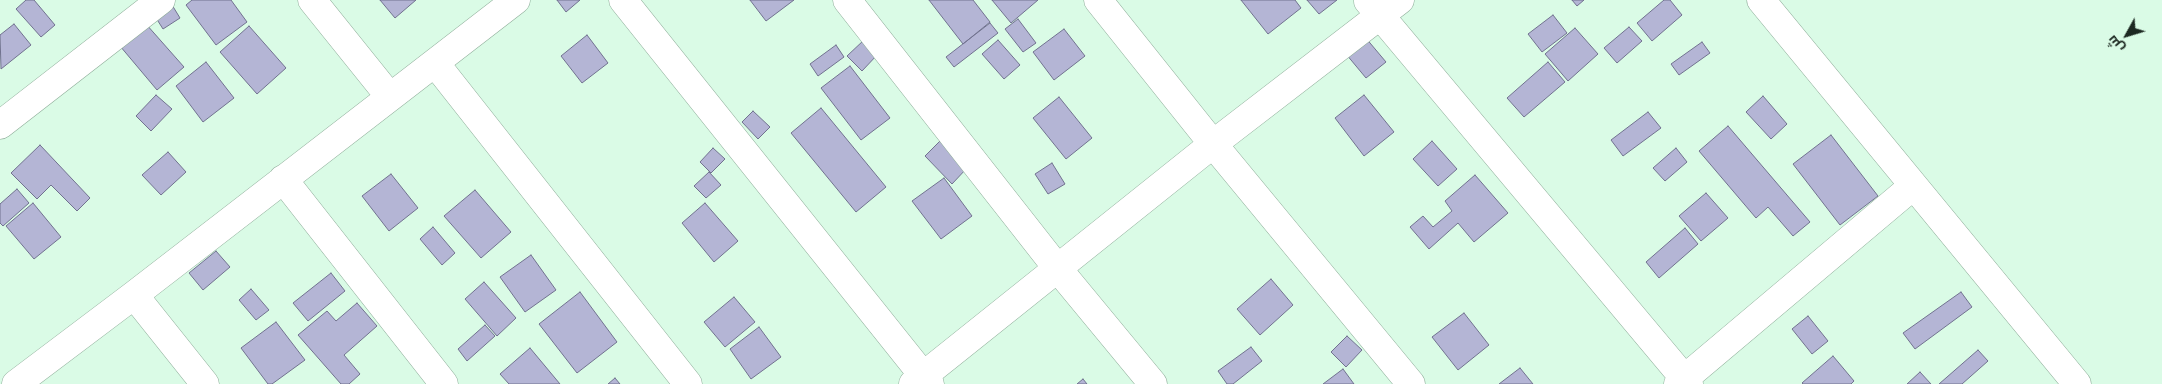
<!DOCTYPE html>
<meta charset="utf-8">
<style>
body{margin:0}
#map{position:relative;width:2162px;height:384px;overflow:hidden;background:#dafbe6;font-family:"Golos Text",Cairo,sans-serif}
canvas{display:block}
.north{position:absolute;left:2102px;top:10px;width:50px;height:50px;-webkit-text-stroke:4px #dafbe6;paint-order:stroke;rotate:231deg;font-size:14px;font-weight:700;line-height:20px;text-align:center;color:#1d2922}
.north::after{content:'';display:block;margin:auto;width:18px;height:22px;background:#1d2922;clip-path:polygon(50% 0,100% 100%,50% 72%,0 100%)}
</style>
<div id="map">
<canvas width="2162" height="384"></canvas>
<div class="north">ش</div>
</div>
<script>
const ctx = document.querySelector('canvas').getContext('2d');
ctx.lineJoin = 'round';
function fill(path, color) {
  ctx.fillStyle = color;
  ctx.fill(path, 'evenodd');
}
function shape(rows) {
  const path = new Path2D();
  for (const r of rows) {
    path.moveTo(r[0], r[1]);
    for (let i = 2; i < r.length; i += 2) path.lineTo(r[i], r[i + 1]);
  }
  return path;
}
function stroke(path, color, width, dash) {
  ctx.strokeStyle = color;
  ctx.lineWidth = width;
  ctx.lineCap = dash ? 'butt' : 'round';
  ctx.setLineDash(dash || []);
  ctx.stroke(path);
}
const building = shape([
 [26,0,34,0,55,25,41,37,16,9,26,0],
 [169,0,180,18,163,29,151,10,169,0],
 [192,0,231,0,247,22,216,45,186,5,192,0],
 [380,0,416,0,395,18,380,0],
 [557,0,580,0,566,12,557,0],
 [750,0,794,0,766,21,750,0],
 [929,0,973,0,990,22,963,44,929,0],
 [992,0,1038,0,1011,23,992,0],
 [1241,0,1295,0,1301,8,1268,34,1241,0],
 [1307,0,1337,0,1319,14,1307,0],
 [1572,0,1584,0,1577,6,1572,0],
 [1664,0,1670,0,1682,15,1652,41,1637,23,1664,0],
 [1553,15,1567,33,1542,52,1528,34,1553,15],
 [1018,19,1036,43,1023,52,1005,29,1018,19],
 [990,23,998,33,954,67,946,57,990,23],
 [14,24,31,45,1,69,0,35,14,24],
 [146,24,184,67,157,90,120,46,146,24],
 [249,26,286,68,257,94,220,52,249,26],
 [1629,27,1642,41,1617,63,1604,48,1629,27],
 [1575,28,1598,54,1568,81,1545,54,1575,28],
 [1064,29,1085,56,1054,80,1033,52,1064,29],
 [587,35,608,63,582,83,561,56,587,35],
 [1365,37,1386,62,1366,78,1346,54,1365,37],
 [864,40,878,54,862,71,847,56,864,40],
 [998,40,1020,65,1004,79,982,54,998,40],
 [1702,42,1710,53,1679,75,1671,64,1702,42],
 [836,45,844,57,818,76,810,64,836,45],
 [206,62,234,98,203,122,176,86,206,62],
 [1548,62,1565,82,1524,117,1507,98,1548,62],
 [850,66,890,118,861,140,821,88,850,66],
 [156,95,172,109,151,131,136,116,156,95],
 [1364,95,1394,132,1364,156,1335,118,1364,95],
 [1763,96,1787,124,1771,139,1746,112,1763,96],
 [1059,97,1092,138,1066,159,1033,118,1059,97],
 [821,108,886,187,856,212,791,133,821,108],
 [753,111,770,127,758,139,742,122,753,111],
 [1648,112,1661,128,1623,156,1611,140,1648,112],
 [1728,126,1810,222,1793,236,1768,207,1756,218,1699,151,1728,126],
 [1831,135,1878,196,1840,225,1793,164,1831,135],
 [941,140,967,168,952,184,925,156,941,140],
 [1432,141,1457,169,1438,186,1413,159,1432,141],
 [40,145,90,198,77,211,51,185,37,199,11,173,40,145],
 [713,148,725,159,711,173,700,162,713,148],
 [1676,148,1687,162,1665,181,1653,168,1676,148],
 [168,152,186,172,161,195,142,175,168,152],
 [1052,163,1065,184,1048,194,1035,174,1052,163],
 [709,172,721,185,706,198,694,186,709,172],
 [391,174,418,208,389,231,362,196,391,174],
 [1475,175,1508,213,1474,242,1458,223,1429,249,1410,227,1423,216,1433,227,1452,211,1445,201,1475,175],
 [944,178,972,216,941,239,912,201,944,178],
 [17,189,29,203,3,226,0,223,0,204,17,189],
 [475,190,511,232,481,258,444,216,475,190],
 [1706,193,1728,218,1701,241,1679,216,1706,193],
 [33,203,61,237,34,259,6,226,33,203],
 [705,203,738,241,714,262,682,223,705,203],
 [433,227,455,253,442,265,420,239,433,227],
 [1685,228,1698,244,1659,278,1646,262,1685,228],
 [216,251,230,267,203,290,189,273,216,251],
 [531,255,556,290,525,312,500,277,531,255],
 [331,273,345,291,308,321,293,303,331,273],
 [1271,279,1293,305,1260,335,1237,309,1271,279],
 [484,282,516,318,497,336,465,299,484,282],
 [251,289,269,310,256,320,239,300,251,289],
 [580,292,617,342,577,373,539,324,580,292],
 [1961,292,1972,307,1915,349,1903,333,1961,292],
 [734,297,755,322,725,347,704,322,734,297],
 [357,303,377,326,344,355,360,374,349,384,341,384,298,335,327,311,336,321,357,303],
 [1464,313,1489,345,1458,370,1432,337,1464,313],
 [1808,316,1828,341,1812,354,1792,329,1808,316],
 [276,322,305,360,272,384,268,384,241,348,276,322],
 [485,325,495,336,467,361,458,349,485,325],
 [759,327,781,357,751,379,730,349,759,327],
 [1347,336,1362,350,1346,367,1331,352,1347,336],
 [1251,347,1262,361,1233,384,1227,384,1218,371,1251,347],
 [530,348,560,384,509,384,500,374,530,348],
 [1978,350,1988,361,1962,384,1939,384,1978,350],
 [1833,356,1854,381,1851,384,1803,384,1802,383,1833,356],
 [1520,368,1533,384,1499,384,1520,368],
 [1343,369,1354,384,1323,384,1343,369],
 [1920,372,1931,384,1907,384,1920,372],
 [615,378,620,384,608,384,615,378],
 [1083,379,1087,384,1077,384,1083,379]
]);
fill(building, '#b4b5d5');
stroke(building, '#71728f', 1);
const minor = shape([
 [312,0,390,97],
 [623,0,930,384],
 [847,0,1058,269,1153,384],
 [1098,0,1213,144,1411,384],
 [1761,0,2077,384],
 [1368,1,1689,384],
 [435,63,688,384],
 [0,125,161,0],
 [283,179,444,384],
 [134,295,205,384],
 [16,384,134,295,516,0],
 [913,384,1213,144,1400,0],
 [1678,384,1913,186]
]);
stroke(minor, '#8dac98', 29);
stroke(minor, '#fff', 28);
</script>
